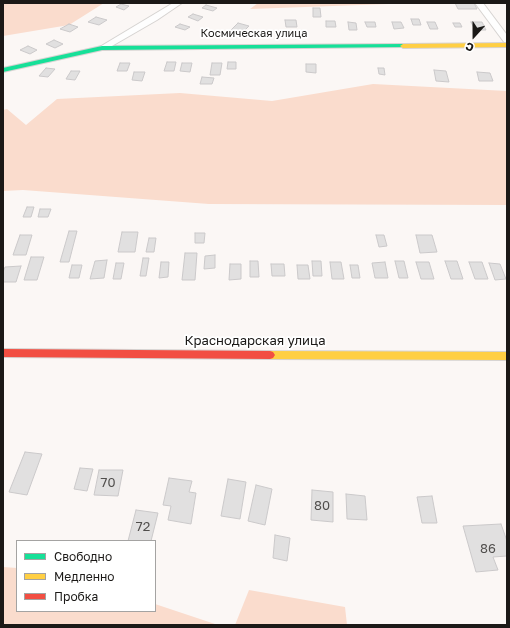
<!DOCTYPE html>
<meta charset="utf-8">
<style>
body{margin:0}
#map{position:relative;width:510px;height:628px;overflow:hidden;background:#fbf7f5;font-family:"Golos Text",sans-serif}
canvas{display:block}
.frame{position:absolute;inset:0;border:4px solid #1b1917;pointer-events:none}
.legend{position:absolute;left:16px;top:540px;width:140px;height:72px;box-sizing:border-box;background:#fff;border:1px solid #a4a3a2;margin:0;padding:5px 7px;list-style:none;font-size:12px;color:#1b1917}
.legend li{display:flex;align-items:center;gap:8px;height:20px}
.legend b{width:20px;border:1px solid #a4a3a2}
.north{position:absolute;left:454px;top:16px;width:40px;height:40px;-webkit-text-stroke:3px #fff;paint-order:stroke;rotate:201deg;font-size:11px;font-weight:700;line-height:16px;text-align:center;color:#1b1917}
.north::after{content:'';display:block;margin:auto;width:14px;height:18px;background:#1b1917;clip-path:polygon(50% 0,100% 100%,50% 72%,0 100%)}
</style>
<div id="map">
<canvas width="510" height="628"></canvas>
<div class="frame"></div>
<ul class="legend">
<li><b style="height:5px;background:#16e098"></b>Свободно</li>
<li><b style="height:5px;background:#ffcf43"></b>Медленно</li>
<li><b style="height:5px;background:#f24e42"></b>Пробка</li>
</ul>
<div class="north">С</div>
</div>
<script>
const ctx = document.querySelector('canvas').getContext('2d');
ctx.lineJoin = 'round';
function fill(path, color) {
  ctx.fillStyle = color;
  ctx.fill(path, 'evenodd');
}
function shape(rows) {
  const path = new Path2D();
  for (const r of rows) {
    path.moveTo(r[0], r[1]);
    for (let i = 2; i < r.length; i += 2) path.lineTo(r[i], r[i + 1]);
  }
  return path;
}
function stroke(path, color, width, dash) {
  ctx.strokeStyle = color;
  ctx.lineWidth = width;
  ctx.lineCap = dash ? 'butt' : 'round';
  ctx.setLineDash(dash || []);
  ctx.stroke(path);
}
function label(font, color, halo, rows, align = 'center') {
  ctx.font = font + ' "Golos Text",sans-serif';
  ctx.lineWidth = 3.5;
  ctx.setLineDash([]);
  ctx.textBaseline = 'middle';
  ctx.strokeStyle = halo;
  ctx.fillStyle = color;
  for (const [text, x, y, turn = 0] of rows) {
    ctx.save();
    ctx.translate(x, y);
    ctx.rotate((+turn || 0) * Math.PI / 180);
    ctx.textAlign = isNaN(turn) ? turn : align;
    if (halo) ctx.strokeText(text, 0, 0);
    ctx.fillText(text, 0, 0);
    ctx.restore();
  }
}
fill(shape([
 [3,3,104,3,69,25,3,36],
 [258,3,416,3,250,9],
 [373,84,507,91,507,205,209,204,23,190,3,191,3,110,7,109,26,125,57,99,180,93,272,101],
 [3,567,17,568,17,611,155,611,155,604,218,625,3,625],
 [249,590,345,607,347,625,235,625]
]), '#fadccd');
const building = shape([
 [455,3,474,3,477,9,458,9,455,3],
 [121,4,129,6,124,10,116,7,121,4],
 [206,5,217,8,213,11,202,8,206,5],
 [313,8,320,8,321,17,313,17,313,8],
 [193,14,203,17,198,21,188,17,193,14],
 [96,17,107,20,99,25,88,22,96,17],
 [411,19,419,19,421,25,413,25,411,19],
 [285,20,296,20,297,27,286,27,285,20],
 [326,21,335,21,336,27,326,27,326,21],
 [348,22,356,23,357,30,349,30,348,22],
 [365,22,375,22,376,27,367,27,365,22],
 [392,22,401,22,404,28,394,29,392,22],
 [427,22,435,22,438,29,430,29,427,22],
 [471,22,482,22,486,30,475,30,471,22],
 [238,23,249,26,241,34,230,31,238,23],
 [453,23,460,23,462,27,455,27,453,23],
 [69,24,78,27,70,32,60,29,69,24],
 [180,24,190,27,185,30,175,27,180,24],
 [54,40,63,44,55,48,46,44,54,40],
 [28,46,37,50,30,54,20,50,28,46],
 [167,62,176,62,174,71,164,71,167,62],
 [228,62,236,62,236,69,227,69,228,62],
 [120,63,130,63,127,71,117,71,120,63],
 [182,63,192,63,190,72,180,71,182,63],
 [212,63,222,63,220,75,210,75,212,63],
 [306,64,316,64,316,73,306,72,306,64],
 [46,68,55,69,48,77,39,76,46,68],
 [378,68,384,68,385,75,379,74,378,68],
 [434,70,446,71,449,82,436,81,434,70],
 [71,71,80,71,75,80,66,79,71,71],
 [134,72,145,72,142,81,132,80,134,72],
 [477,72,490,73,493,81,479,81,477,72],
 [202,77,214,78,212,84,200,84,202,77],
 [27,207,34,207,31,217,23,217,27,207],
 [40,209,51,209,48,217,38,217,40,209],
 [69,231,77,231,69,262,60,262,69,231],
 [122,232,138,232,135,252,118,252,122,232],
 [195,233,205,233,204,243,195,243,195,233],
 [20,235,32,235,26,255,13,255,20,235],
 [376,235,384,235,387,246,379,247,376,235],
 [416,235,432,235,437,252,420,253,416,235],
 [149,238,156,238,154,252,146,252,149,238],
 [185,253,197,253,195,280,182,280,185,253],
 [215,255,215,268,204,269,205,256,215,255],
 [31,257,44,257,37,280,24,280,31,257],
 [143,258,149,258,146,276,140,276,143,258],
 [107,260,104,278,90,279,95,261,107,260],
 [250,261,258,261,259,277,250,277,250,261],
 [312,261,321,261,322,276,313,276,312,261],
 [395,261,404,261,408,278,399,278,395,261],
 [445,261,457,261,463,279,451,279,445,261],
 [161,262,169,262,168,277,159,278,161,262],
 [330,262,341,262,344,279,332,279,330,262],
 [385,262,388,278,375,278,372,263,385,262],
 [416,262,429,262,434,279,421,279,416,262],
 [469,262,482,262,488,279,475,279,469,262],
 [116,263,124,263,121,279,113,279,116,263],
 [489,263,500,264,506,279,495,280,489,263],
 [230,264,241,264,241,279,229,280,230,264],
 [271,264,284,264,285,276,272,276,271,264],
 [72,265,82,265,79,278,69,278,72,265],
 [297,265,308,265,310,279,298,279,297,265],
 [350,265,358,265,360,278,352,278,350,265],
 [21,266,16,282,3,282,3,272,5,267,21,266],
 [25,452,42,454,27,495,9,492,25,452],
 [80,468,93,469,87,491,74,489,80,468],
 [99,470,123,470,118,496,94,495,99,470],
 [169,478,192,481,189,492,196,493,191,524,168,520,171,506,163,505,169,478],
 [228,479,246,482,240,519,221,516,228,479],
 [256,485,272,489,265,525,248,521,256,485],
 [312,490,333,492,333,522,311,520,312,490],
 [346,494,365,496,367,520,347,519,346,494],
 [432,496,437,523,422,523,417,497,432,496],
 [136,510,158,513,151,541,128,541,136,510],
 [501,524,507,541,507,556,493,557,498,570,476,572,463,526,501,524],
 [275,535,290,538,287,561,273,558,275,535]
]);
fill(building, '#e1e0e0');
stroke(building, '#cbc9ca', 1);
const street = shape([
 [173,3,182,3,157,20,105,50,102,50,98,48,173,3],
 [475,3,483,3,507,35,507,42,504,42,475,3]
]);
const fast = shape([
 [403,44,406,46,405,47,102,50,3,72,3,68,102,46,403,44]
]);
const slow = shape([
 [507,43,507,47,403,48,400,46,403,44,507,43],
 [270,351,507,352,507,360,270,359,267,358,265,355,267,352,270,351]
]);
const jam = shape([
 [3,349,270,351,273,352,275,355,273,358,270,359,3,357,3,349]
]);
stroke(street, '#d6d3d1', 2);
stroke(fast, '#d6d3d1', 2);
stroke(slow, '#d6d3d1', 2);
stroke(jam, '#d6d3d1', 2);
fill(street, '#fefefe');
fill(fast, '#16e098');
fill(slow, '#ffcf43');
fill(jam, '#f24e42');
label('11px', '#1b1917', '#fff', [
 ["Космическая улица",254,34]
]);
label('13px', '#1b1917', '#fff', [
 ["Краснодарская улица",255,341]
]);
label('13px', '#504e4c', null, [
 ["70",108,483],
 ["80",322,506],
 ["72",143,527],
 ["86",488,549]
]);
</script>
